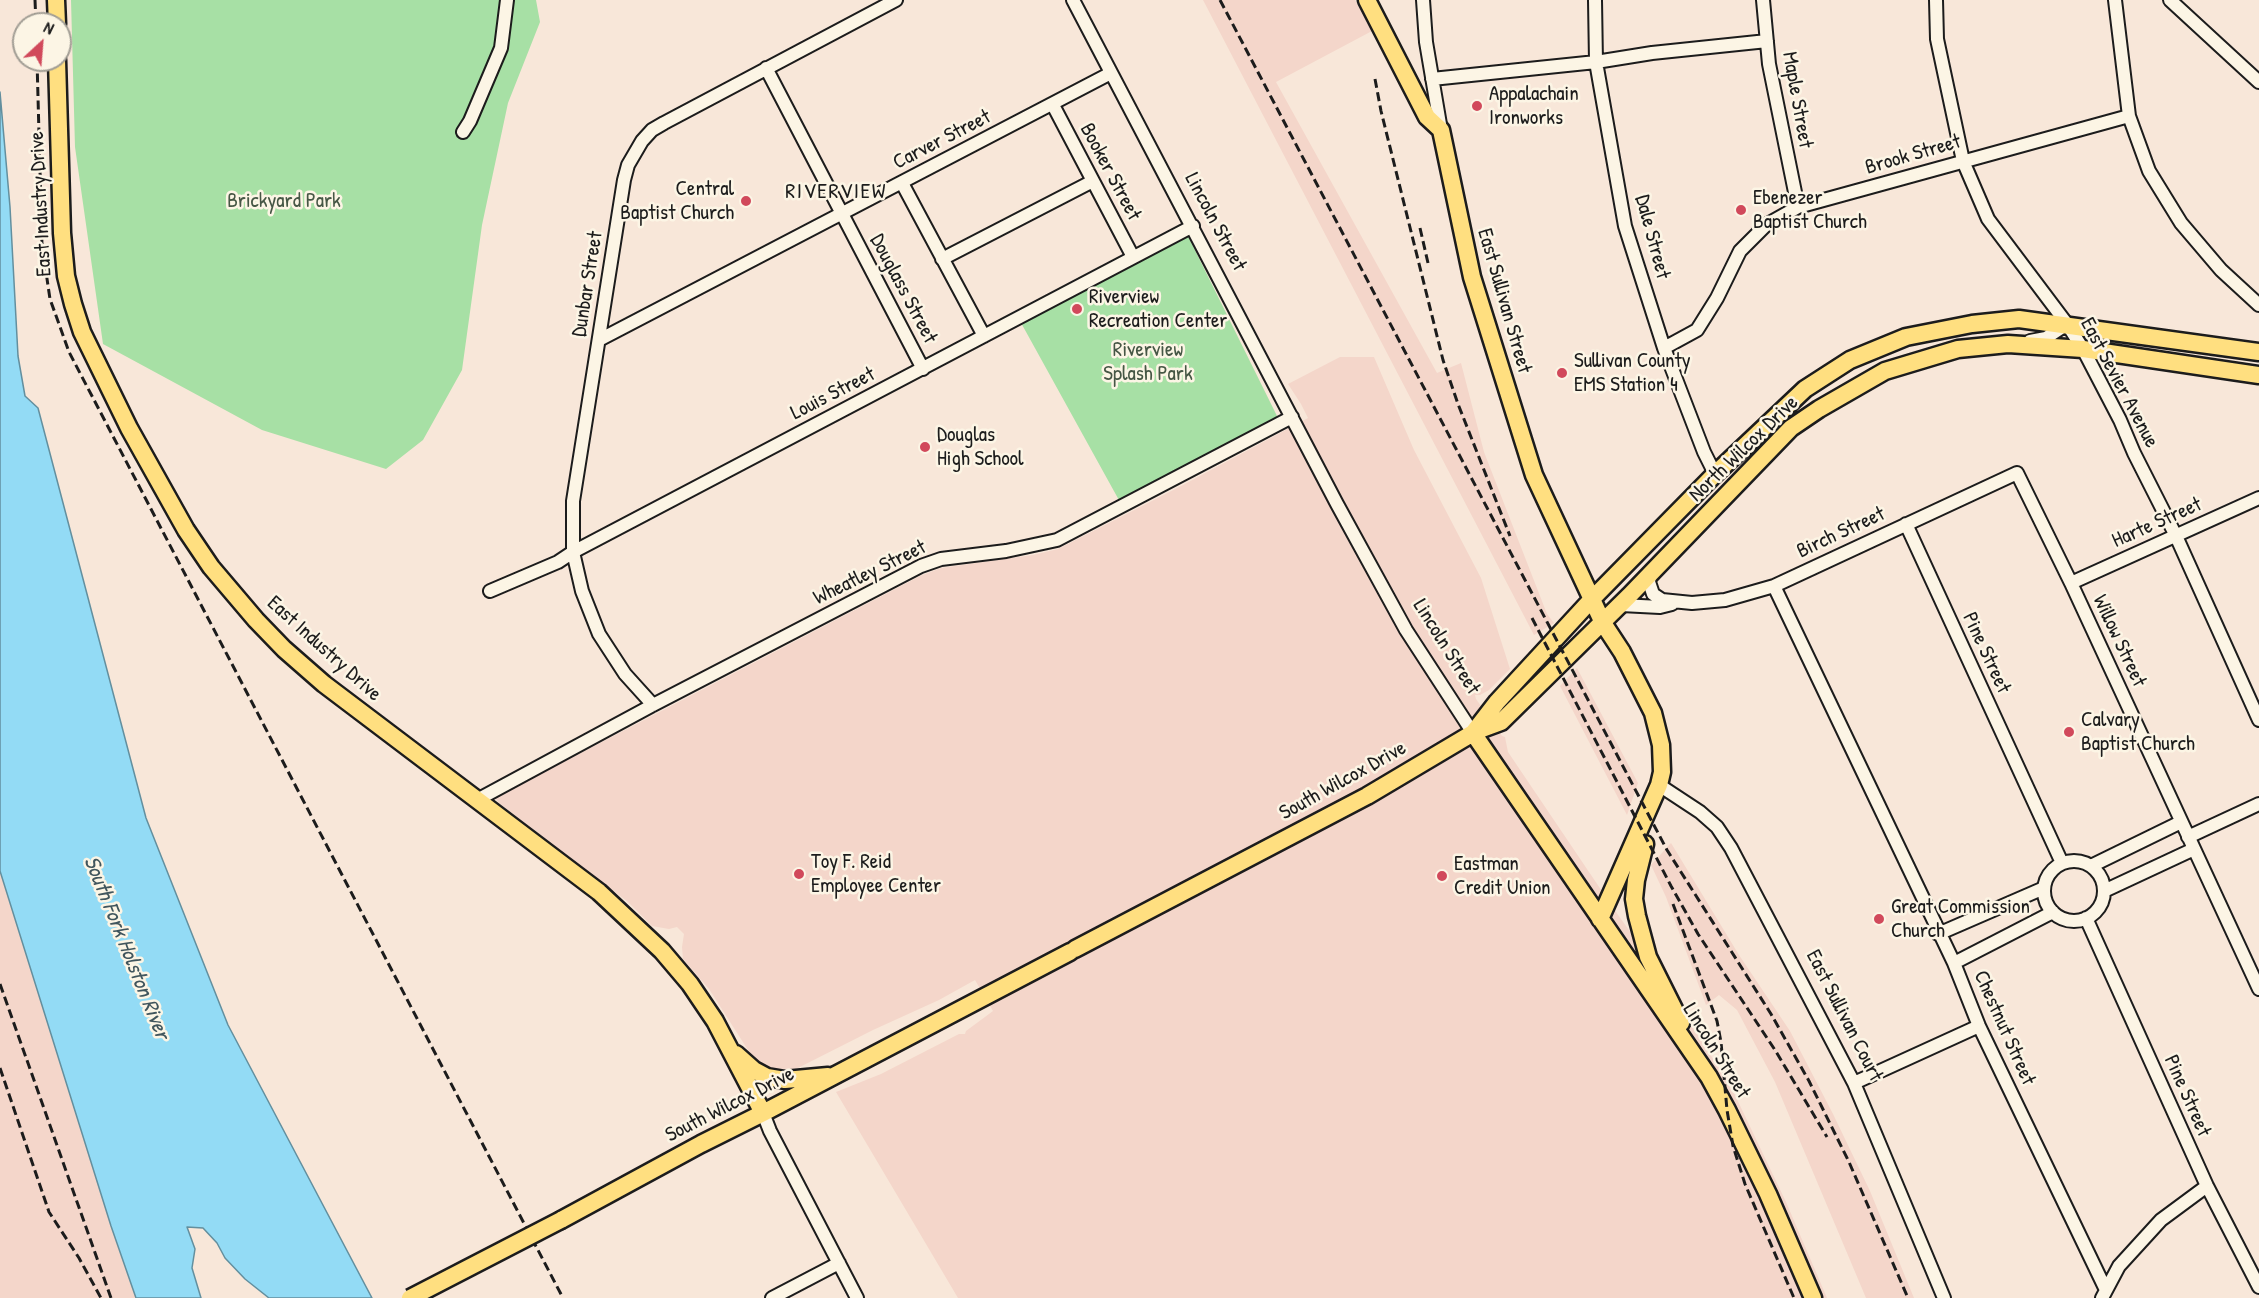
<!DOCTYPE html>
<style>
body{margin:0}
#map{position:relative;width:2259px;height:1298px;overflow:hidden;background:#f8e7d9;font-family:"Patrick Hand",sans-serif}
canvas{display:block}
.north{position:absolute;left:12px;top:12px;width:60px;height:60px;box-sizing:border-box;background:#fcf5e5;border:2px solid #a29e95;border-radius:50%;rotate:26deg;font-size:16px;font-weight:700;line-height:24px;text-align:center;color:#1c1c1c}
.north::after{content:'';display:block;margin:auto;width:21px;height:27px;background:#d1495b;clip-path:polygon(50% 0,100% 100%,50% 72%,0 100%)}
</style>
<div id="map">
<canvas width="2259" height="1298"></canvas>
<div class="north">N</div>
</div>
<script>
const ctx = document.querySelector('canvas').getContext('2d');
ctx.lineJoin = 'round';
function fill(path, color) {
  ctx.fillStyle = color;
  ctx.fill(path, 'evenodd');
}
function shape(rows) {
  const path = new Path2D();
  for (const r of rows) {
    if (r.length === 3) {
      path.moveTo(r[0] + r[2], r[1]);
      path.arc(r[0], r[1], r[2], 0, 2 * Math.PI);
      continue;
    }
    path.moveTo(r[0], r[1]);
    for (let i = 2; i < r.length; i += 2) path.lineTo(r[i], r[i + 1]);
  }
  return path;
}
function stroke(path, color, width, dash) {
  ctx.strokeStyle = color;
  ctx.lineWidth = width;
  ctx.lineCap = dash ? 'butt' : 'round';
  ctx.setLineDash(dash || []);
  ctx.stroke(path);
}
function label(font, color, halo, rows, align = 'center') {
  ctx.font = font + ' "Patrick Hand",sans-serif';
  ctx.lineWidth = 5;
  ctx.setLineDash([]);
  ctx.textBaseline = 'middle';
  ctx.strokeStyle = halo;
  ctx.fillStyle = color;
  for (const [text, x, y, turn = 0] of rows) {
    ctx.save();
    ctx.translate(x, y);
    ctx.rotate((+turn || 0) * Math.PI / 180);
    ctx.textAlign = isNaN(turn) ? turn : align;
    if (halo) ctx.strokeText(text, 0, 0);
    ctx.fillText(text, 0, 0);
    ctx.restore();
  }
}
fill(shape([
 [1203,0,1355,0,1372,31,1276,82,1437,373,1461,363,1484,452,1547,614,1554,623,1534,635],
 [1340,357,1374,357,1414,450,1481,578,1510,669,1489,690,1480,695,1475,695,1476,699,1502,736,1505,737,1508,752,1616,912,1636,940,1656,953,1700,1038,1734,1093,1786,1202,1827,1298,958,1298,836,1092,881,1074,959,1034,965,1034,966,1031,993,1011,975,980,939,1000,873,1030,790,1072,777,1073,755,1061,709,989,683,959,682,947,684,934,677,927,669,929,652,926,628,902,499,803,496,799,497,793,505,789,508,791,920,576,941,568,1033,555,1058,549,1183,485,1308,418,1301,404,1288,384],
 [1577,668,1638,783,1627,815,1560,686],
 [1671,843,1739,955,1790,1031,1833,1114,1870,1191,1914,1298,1866,1298,1775,1082,1737,1010,1719,995,1706,1005,1666,897,1651,865],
 [0,871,111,1226,136,1298,0,1298]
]), '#f4d6ca');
fill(shape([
 [71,0,536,0,540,22,508,103,482,225,462,370,423,440,386,469,262,430,103,344,75,147],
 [1188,236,1278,418,1120,502,1020,321]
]), '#a7e0a5');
const water = shape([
 [0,92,10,207,18,356,25,396,38,408,146,818,228,1025,372,1298,269,1298,245,1279,225,1258,217,1243,203,1228,187,1227,195,1249,192,1268,201,1298,136,1298,111,1226,0,871,0,92]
]);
fill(water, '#93dbf5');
stroke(water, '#638f9e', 1.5);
const minor = shape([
 [1073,0,1337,504,1406,630,1473,733],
 [1423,0,1426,42,1441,130],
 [1595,0,1596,62,1625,226,1664,348,1704,452,1715,474],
 [1763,0,1769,64,1798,207],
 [1936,0,1937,39,1963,161,1988,219,2067,324,2083,349,2120,420,2134,453,2176,536,2259,720],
 [2115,0,2129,116,2149,171,2181,223,2221,270,2259,305],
 [2170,0,2259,82],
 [766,68,923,369],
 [1432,79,1596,62,1652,53,1767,41],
 [1053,105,1133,257],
 [463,132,470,121,501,48,507,0],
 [902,183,984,336],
 [942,259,1093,181],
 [599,340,1111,73],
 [2030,341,2046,338,2067,324],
 [1664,348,1697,330,1717,298,1740,251,1766,225,1798,207,2129,116],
 [1906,524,2062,863],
 [1650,574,1649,582,1653,594,1662,600,1692,603,1725,600,1774,586,2017,473,2071,583,2259,989],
 [2071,583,2259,498],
 [1774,586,1954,963,1979,1026,2106,1290],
 [490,591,558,562,573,552,1193,226],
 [1621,605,1660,607,1672,604],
 [653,705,625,674,599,634,582,591,573,552,573,501,624,180,628,165,642,141,652,130,664,123,896,0],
 [1659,785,1700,812,1717,827,1731,848,1854,1083,1944,1298],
 [477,800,653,705,921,566,941,559,1006,551,1057,540,1292,417],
 [2188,837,2259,804],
 [2074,891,30],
 [2091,866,2181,822],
 [2104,891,2194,849],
 [2086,918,2207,1186,2259,1287],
 [1938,934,2044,888],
 [1954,963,2053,912],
 [1854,1083,1979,1026],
 [763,1113,770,1131,857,1298],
 [772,1298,839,1263],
 [2102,1298,2119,1266,2161,1220,2207,1186]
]);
const major = shape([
 [56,0,57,24],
 [1367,0,1427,117,1441,130,1472,277,1534,475,1603,623,1622,652,1653,713,1661,745,1662,772,1659,785,1600,919],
 [57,60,62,233,66,276,73,304,82,332,129,428,186,530,211,567,256,620,284,649,324,684,599,892,662,951,690,984,715,1021,763,1113],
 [1474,732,1501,722,1629,596,1791,428,1819,409,1885,371,1958,349,2008,344,2083,349,2259,375],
 [1473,733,1709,1077,1727,1110,1768,1194,1813,1298],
 [1645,844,1636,880,1634,899,1637,916,1648,957,1681,1023],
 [1075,949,1367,796,1473,733,1497,702,1592,599,1715,474,1805,389,1850,360,1906,337,1972,324,2019,319,2259,352],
 [736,1054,754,1070,767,1077,785,1080,828,1076],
 [561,1220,701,1144,763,1113,1070,952]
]);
stroke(minor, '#1c1c1c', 16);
stroke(major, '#1c1c1c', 21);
stroke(minor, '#fcf5e5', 12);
stroke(major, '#ffdf80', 16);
stroke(shape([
 [35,0,36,24],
 [1220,0,1667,850,1771,1014,1809,1081,1849,1162,1908,1298],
 [37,60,42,245,50,299,69,352,563,1298],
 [1375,79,1381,111,1443,360,1458,404,1510,536],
 [1420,228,1428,263],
 [1532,618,1671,886,1698,934,1775,1050,1827,1137],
 [1673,904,1717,1021,1721,1042,1727,1110,1733,1146,1745,1184,1794,1298],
 [0,984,111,1298],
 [0,1068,49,1212,79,1258,101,1298]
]), '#1c1c1c', 3, [9, 4.5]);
const majorBridge = shape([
 [410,1298,561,1220]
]);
stroke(majorBridge, '#1c1c1c', 21, []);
stroke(majorBridge, '#ffdf80', 16);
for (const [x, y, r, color] of [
 [1477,106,6,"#d1495b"],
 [746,201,6,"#d1495b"],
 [1741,210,6,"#d1495b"],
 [1077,309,6,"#d1495b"],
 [1562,373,6,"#d1495b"],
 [925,447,6,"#d1495b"],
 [2069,732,6,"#d1495b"],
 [799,874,6,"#d1495b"],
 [1442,876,6,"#d1495b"],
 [1879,919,6,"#d1495b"]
]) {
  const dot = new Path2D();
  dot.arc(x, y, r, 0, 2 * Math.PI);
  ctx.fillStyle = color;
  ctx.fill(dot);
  stroke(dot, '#fcf5e5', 2);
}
label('21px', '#1c1c1c', '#fcf5e5', [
 ["Appalachain",1489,94],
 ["Ironworks",1489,118],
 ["Central",734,189,"right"],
 ["Baptist Church",734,213,"right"],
 ["Ebenezer",1753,198],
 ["Baptist Church",1753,222],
 ["Riverview",1089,297],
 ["Recreation Center",1089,321],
 ["Sullivan County",1574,361],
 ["EMS Station 4",1574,385],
 ["Douglas",937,435],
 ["High School",937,459],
 ["Calvary",2081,720],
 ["Baptist Church",2081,744],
 ["Toy F. Reid",811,862],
 ["Employee Center",811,886],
 ["Eastman",1454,864],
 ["Credit Union",1454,888],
 ["Great Commission",1891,907],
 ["Church",1891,931]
], 'left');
label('21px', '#1c1c1c', '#fcf5e5', [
 ["Maple Street",1797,100,80],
 ["Carver Street",942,140,-27],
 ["Brook Street",1913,155,-16],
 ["Booker Street",1110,172,62],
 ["East Industry Drive",41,204,-93],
 ["Lincoln Street",1215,222,62],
 ["Dale Street",1652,237,75],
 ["Dunbar Street",588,284,-81],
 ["Douglass Street",903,289,62],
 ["East Sullivan Street",1504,301,74],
 ["East Sevier Avenue",2119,383,62],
 ["Louis Street",833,394,-27],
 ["North Wilcox Drive",1744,449,-44],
 ["Harte Street",2157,523,-24],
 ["Birch Street",1841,533,-25],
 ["Wheatley Street",870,573,-26],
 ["Willow Street",2119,641,65],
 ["Lincoln Street",1446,647,58],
 ["East Industry Drive",324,649,42],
 ["Pine Street",1986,653,65],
 ["South Wilcox Drive",1343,781,-29],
 ["East Sullivan Court",1844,1016,63],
 ["Chestnut Street",2004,1028,66],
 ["Lincoln Street",1716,1051,58],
 ["Pine Street",2187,1096,66],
 ["South Wilcox Drive",730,1105,-27]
]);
label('21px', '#465745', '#fcf5e5', [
 ["Brickyard Park",284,201],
 ["Riverview",1148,350],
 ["Splash Park",1148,374]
]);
ctx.letterSpacing = '1.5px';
label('22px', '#1c1c1c', '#fcf5e5', [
 ["RIVERVIEW",836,192]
]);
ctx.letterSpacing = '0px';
label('italic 22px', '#40555d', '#fcf5e5', [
 ["South Fork Holston River",126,948,68]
]);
</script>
